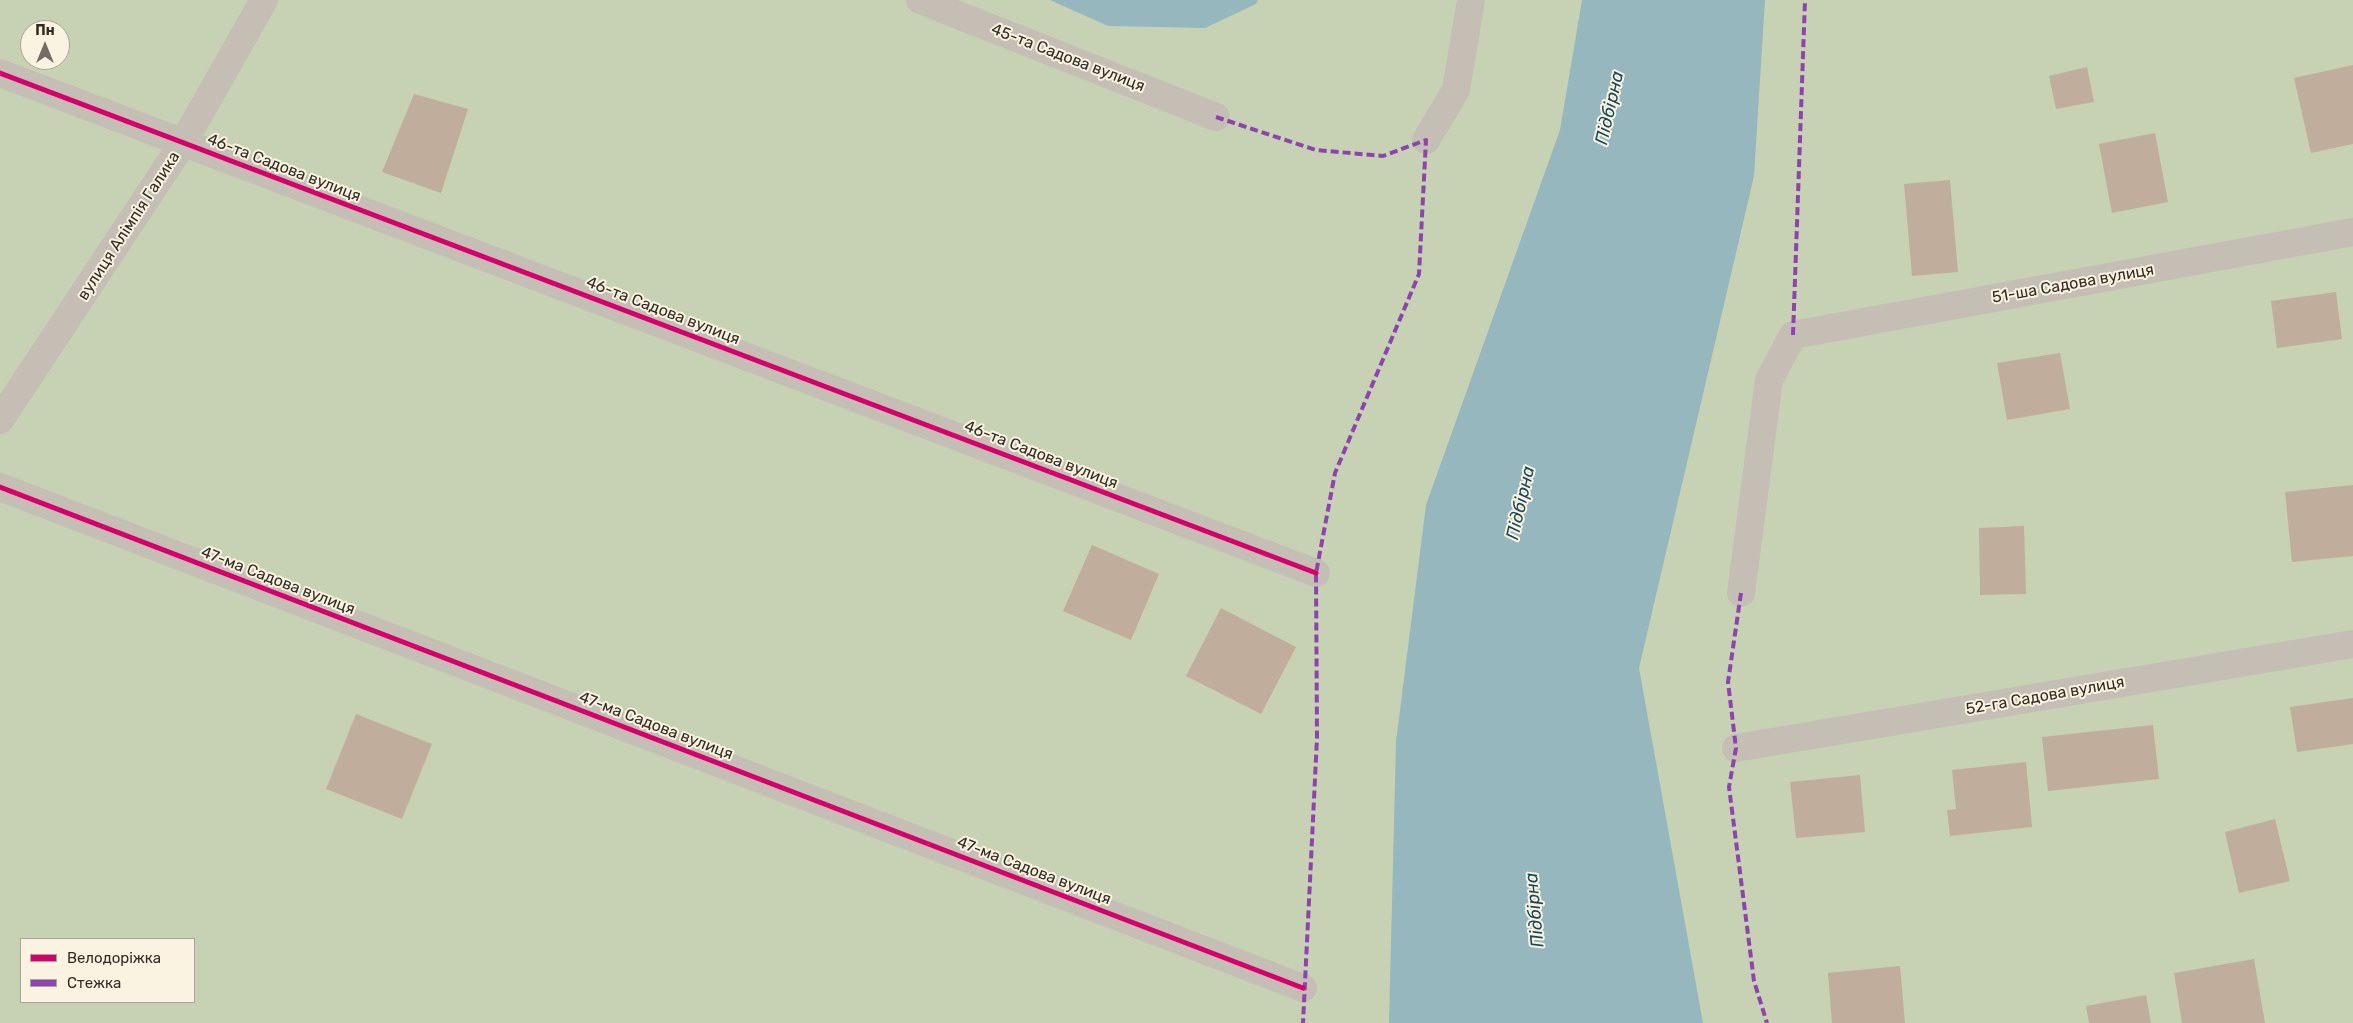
<!DOCTYPE html>
<meta charset="utf-8">
<style>
body{margin:0}
#map{position:relative;width:2353px;height:1023px;overflow:hidden;background:#ebe6db;font-family:Rubik,sans-serif}
canvas{display:block}
.legend{position:absolute;left:20px;top:938px;width:175px;height:65px;box-sizing:border-box;background:#faf3e1;border:1px solid #aba395;margin:0;padding:6px 9px;list-style:none;font-size:15px;color:#342c24}
.legend li{display:flex;align-items:center;gap:10px;height:25px}
.legend b{width:25px;border:1px solid #aba395}
.north{position:absolute;left:20px;top:20px;width:50px;height:50px;box-sizing:border-box;background:#faf3e1;border:1px solid #aba395;border-radius:50%;rotate:0deg;font-size:14px;font-weight:700;line-height:20px;text-align:center;color:#342c24}
.north::after{content:'';display:block;margin:auto;width:18px;height:22px;background:#746d64;clip-path:polygon(50% 0,100% 100%,50% 72%,0 100%)}
</style>
<div id="map">
<canvas width="2353" height="1023"></canvas>
<ul class="legend">
<li><b style="height:6px;background:#d6006c"></b>Велодоріжка</li>
<li><b style="height:6px;background:#8e44ad"></b>Стежка</li>
</ul>
<div class="north">Пн</div>
</div>
<script>
const ctx = document.querySelector('canvas').getContext('2d');
ctx.lineJoin = 'round';
function fill(path, color) {
  ctx.fillStyle = color;
  ctx.fill(path, 'evenodd');
}
function shape(rows) {
  const path = new Path2D();
  for (const r of rows) {
    path.moveTo(r[0], r[1]);
    for (let i = 2; i < r.length; i += 2) path.lineTo(r[i], r[i + 1]);
  }
  return path;
}
function stroke(path, color, width, dash) {
  ctx.strokeStyle = color;
  ctx.lineWidth = width;
  ctx.lineCap = dash ? 'butt' : 'round';
  ctx.setLineDash(dash || []);
  ctx.stroke(path);
}
function label(font, color, halo, rows, align = 'center') {
  ctx.font = font + ' Rubik,sans-serif';
  ctx.lineWidth = 4;
  ctx.setLineDash([]);
  ctx.textBaseline = 'middle';
  ctx.strokeStyle = halo;
  ctx.fillStyle = color;
  for (const [text, x, y, turn = 0] of rows) {
    ctx.save();
    ctx.translate(x, y);
    ctx.rotate((+turn || 0) * Math.PI / 180);
    ctx.textAlign = isNaN(turn) ? turn : align;
    if (halo) ctx.strokeText(text, 0, 0);
    ctx.fillText(text, 0, 0);
    ctx.restore();
  }
}
fill(shape([
 [0,0,2353,0,2353,1023,0,1023],
 [30,30,60,30,60,60,30,60],
 [21,939,194,939,194,1002,21,1002]
]), '#c7d2b4');
fill(shape([
 [1050,0,1258,0,1256,4,1205,28,1108,26],
 [1582,0,1765,0,1754,176,1639,668,1703,1023,1389,1023,1396,742,1426,505,1560,130]
]), '#96b7be');
fill(shape([
 [2353,65,2353,144,2311,153,2294,78],
 [2087,67,2094,102,2056,109,2049,76],
 [414,94,468,109,441,193,382,172],
 [2155,133,2168,202,2112,213,2099,144],
 [1950,180,1958,272,1912,276,1904,184],
 [2336,292,2342,339,2277,348,2271,301],
 [2060,353,2070,409,2007,420,1997,363],
 [2353,485,2353,556,2292,562,2285,492],
 [2024,526,2026,594,1980,595,1979,528],
 [1092,545,1159,574,1131,640,1063,611],
 [1221,608,1296,647,1261,714,1186,676],
 [2353,698,2353,744,2297,752,2290,707],
 [356,714,432,744,402,819,326,789],
 [2153,725,2159,779,2048,791,2042,737],
 [2026,762,2032,827,1950,836,1947,810,1956,809,1952,770],
 [1860,775,1865,832,1796,838,1790,782],
 [2275,819,2290,881,2239,893,2225,832],
 [2254,959,2265,1023,2182,1023,2174,973],
 [1900,966,1905,1023,1832,1023,1828,973],
 [2146,995,2151,1023,2089,1023,2086,1006]
]), '#c1ad9b');
stroke(shape([
 [920,0,1216,117],
 [0,73,1316,573],
 [1426,140,1456,90,1471,0],
 [0,420,183,143,264,0],
 [0,487,1303,988],
 [1741,593,1769,380,1793,335,2353,232],
 [1736,748,2353,644]
]), '#c4beb5', 28);
stroke(shape([
 [1216,117,1316,150,1383,156,1426,140,1419,274,1335,473,1316,573,1317,738,1303,1023],
 [1793,335,1805,0],
 [1741,593,1728,682,1736,748,1729,787,1754,981,1767,1023]
]), '#8e44ad', 4, [8, 4]);
stroke(shape([
 [0,73,1316,573],
 [0,487,1303,988]
]), '#d6006c', 5);
label('16px', '#342c24', '#faf3e1', [
 ["45-та Садова вулиця",1068,58,21],
 ["46-та Садова вулиця",284,168,21],
 ["вулиця Алімпія Галика",129,226,-57],
 ["51-ша Садова вулиця",2073,284,-10],
 ["46-та Садова вулиця",663,311,21],
 ["46-та Садова вулиця",1041,455,21],
 ["47-ма Садова вулиця",278,581,21],
 ["52-га Садова вулиця",2045,696,-10],
 ["47-ма Садова вулиця",656,726,21],
 ["47-ма Садова вулиця",1034,871,21]
]);
label('italic 18px', '#174858', '#faf3e1', [
 ["Підбірна",1610,108,-77],
 ["Підбірна",1521,503,-77],
 ["Підбірна",1535,910,-95]
]);
</script>
